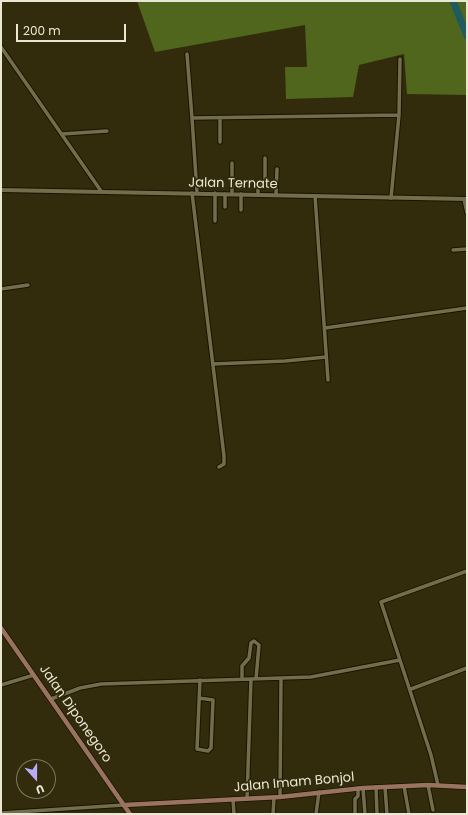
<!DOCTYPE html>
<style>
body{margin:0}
#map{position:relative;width:468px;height:815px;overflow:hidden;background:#322c0c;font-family:Poppins,sans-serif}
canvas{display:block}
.frame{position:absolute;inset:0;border:2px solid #ebe7d5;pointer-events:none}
.north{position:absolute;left:16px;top:759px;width:40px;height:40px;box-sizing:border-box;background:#322c0c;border:1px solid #7c775c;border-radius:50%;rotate:159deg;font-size:11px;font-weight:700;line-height:16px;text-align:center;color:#ebe7d5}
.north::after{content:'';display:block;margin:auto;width:14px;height:18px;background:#b9abf7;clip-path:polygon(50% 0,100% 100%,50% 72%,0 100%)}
.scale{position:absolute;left:16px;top:24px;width:110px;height:18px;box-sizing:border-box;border:2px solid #ebe7d5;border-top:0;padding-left:5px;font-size:12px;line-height:14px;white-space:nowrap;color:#ebe7d5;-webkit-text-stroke:3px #322c0c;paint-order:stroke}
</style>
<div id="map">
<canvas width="468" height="815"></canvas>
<div class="frame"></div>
<div class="north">U</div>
<div class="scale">200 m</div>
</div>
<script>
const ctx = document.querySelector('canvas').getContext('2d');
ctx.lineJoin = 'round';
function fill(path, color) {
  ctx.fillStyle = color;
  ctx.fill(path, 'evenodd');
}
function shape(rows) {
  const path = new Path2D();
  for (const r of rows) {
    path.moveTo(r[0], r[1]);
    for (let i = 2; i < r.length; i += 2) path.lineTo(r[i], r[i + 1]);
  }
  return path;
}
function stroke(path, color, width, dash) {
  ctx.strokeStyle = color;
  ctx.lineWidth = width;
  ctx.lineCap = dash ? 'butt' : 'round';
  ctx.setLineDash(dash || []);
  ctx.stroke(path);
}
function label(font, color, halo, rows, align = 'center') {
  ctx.font = font + ' Poppins,sans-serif';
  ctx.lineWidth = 3.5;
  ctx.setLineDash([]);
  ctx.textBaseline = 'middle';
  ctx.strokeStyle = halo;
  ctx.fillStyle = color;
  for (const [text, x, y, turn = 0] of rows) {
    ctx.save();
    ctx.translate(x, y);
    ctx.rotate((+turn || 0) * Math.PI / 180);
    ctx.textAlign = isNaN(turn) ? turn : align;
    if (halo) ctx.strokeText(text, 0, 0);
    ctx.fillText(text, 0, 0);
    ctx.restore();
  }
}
fill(shape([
 [137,1,467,1,467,95,407,94,404,54,359,65,353,97,286,99,285,67,307,67,305,25,155,52]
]), '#4f661c');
stroke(shape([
 [453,1,467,36]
]), '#1e5b61', 7);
const minor = shape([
 [1,47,101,191],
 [187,54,192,118,399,115],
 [192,118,197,193],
 [220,119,220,142],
 [62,134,107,131],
 [232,163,232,194],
 [192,193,224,456,224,464,219,467],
 [215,193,215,221],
 [225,194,225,207],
 [241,194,241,210],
 [258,194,258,188,265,181,265,158],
 [276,195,277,169],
 [315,196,328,380],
 [391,198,399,115,400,59],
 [464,199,467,213],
 [453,250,467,249],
 [1,289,28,285],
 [325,328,467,308],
 [213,364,285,361,326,357],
 [242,679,242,666,249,658,251,643,254,641,259,645,256,679],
 [1,685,34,675],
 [411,689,467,668],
 [199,698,213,700,211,748,208,751,197,749,200,680],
 [51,699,80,688,101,684,311,677,400,660],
 [428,785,433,810],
 [438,785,431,755,381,602,467,571],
 [404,786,409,814],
 [376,787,377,814],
 [385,787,387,814],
 [363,788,365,814],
 [280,797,281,679],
 [233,799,234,814],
 [247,799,251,679],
 [1,813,124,805],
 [273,814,274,798],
 [316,814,319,792],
 [355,814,355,799,358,796,358,788]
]);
const tertiary = shape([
 [1,190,467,199]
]);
const secondary = shape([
 [1,628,130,814],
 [124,805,280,797,363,788,428,785,467,787]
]);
stroke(minor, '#191400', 5.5);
stroke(tertiary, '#191400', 6);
stroke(secondary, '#191400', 6);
stroke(minor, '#746d4d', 3.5);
stroke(tertiary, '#746d4d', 4);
stroke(secondary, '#997260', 4.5);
label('13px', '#ebe7d5', '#322c0c', [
 ["Jalan Ternate",233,184,1],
 ["Jalan Diponegoro",75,714,55],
 ["Jalan Imam Bonjol",294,783,-5]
]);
</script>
